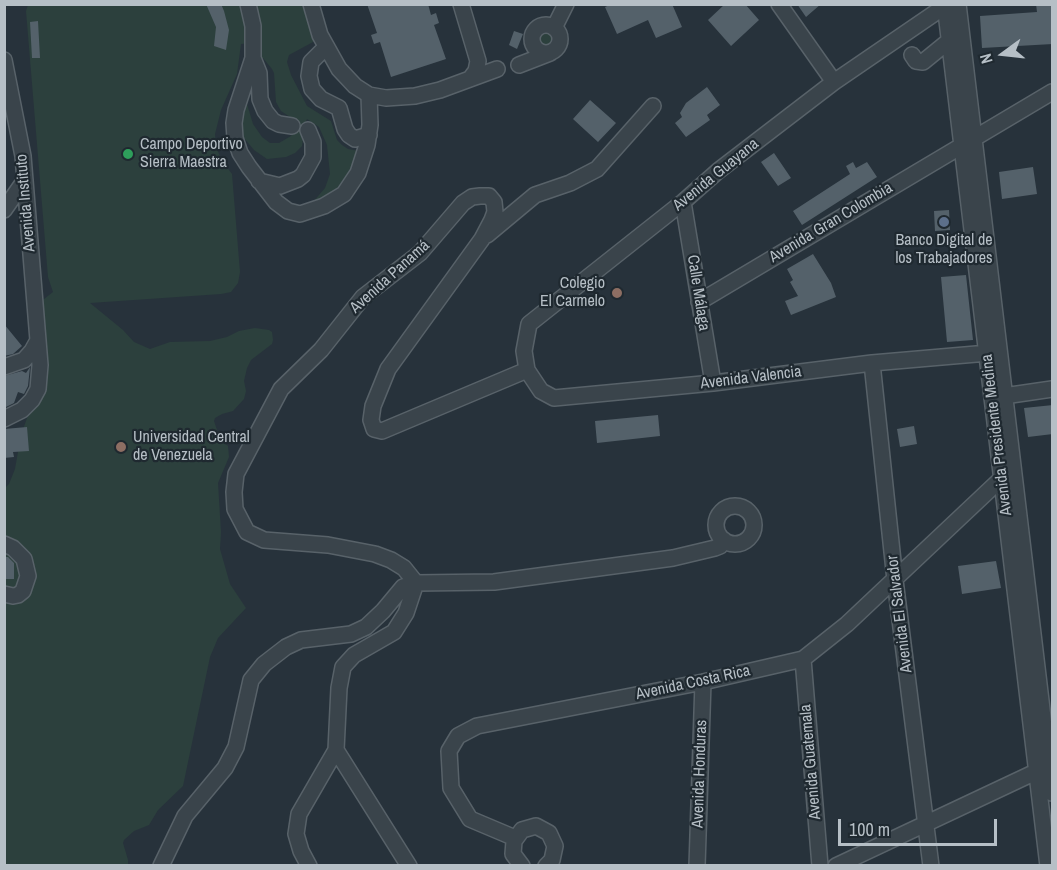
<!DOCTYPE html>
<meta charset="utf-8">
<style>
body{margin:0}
#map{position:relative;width:1057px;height:870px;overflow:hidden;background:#27323b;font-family:"Archivo Narrow",sans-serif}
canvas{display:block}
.frame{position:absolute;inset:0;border:6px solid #b6bfc6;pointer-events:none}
.north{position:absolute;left:973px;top:24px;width:60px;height:60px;-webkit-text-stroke:4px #1f2930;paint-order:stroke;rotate:255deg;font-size:16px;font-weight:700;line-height:24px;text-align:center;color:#b6bfc6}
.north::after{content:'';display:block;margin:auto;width:21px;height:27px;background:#b6bfc6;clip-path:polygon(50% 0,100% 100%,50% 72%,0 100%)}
.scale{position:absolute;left:838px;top:819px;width:159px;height:27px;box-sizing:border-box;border:3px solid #b6bfc6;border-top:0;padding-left:8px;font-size:18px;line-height:21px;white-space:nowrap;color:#b6bfc6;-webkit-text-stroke:4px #1f2930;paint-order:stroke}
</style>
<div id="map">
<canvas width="1057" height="870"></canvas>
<div class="frame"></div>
<div class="north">N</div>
<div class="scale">100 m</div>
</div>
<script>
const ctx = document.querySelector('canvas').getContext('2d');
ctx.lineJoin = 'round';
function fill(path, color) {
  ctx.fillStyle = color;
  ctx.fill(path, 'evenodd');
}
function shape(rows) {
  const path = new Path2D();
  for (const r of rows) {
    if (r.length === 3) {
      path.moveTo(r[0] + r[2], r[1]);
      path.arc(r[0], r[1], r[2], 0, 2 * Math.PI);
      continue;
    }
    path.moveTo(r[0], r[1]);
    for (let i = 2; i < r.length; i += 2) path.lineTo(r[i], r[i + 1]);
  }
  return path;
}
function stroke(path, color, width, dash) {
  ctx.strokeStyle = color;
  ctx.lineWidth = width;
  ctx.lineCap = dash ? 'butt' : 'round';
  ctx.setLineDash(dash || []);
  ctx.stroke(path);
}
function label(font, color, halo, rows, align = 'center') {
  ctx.font = font + ' "Archivo Narrow",sans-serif';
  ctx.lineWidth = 4.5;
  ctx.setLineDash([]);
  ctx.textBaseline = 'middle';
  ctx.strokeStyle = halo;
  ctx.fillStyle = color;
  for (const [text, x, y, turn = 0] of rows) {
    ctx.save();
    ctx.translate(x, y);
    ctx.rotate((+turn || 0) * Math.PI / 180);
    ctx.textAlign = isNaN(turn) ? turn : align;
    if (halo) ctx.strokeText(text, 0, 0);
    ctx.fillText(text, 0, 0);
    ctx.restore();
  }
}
fill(shape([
 [28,5,248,5,257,9,256,5,301,5,320,35,313,42,289,55,287,62,291,75,307,106,331,121,337,140,342,145,348,149,359,151,344,194,313,202,325,188,330,174,327,145,319,127,307,119,305,123,302,146,295,153,286,157,267,159,254,150,239,132,247,89,247,104,253,124,262,137,270,143,279,143,291,136,296,128,293,119,281,111,276,102,274,73,272,69,263,58,253,58,254,43,241,44,237,74,221,110,215,134,216,147,222,161,232,174,240,272,238,283,231,292,221,294,90,303,123,330,134,342,150,349,170,342,210,341,227,337,239,331,255,328,269,330,272,332,273,340,272,344,251,360,247,368,244,381,246,391,244,399,233,411,222,414,215,418,214,421,220,439,228,446,229,457,218,483,221,532,220,549,230,584,246,608,218,638,210,657,183,786,158,810,149,825,134,831,124,840,123,843,128,860,128,865,5,866,5,488,9,484,15,469,21,435,43,373,30,310,53,292,48,277,26,11],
 [544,41,9]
]), '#2c403d');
fill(shape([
 [206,4,221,4,224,11,229,30,226,50,214,46,216,27],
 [367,4,428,4,431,15,436,13,439,23,434,25,446,59,391,77,380,42,374,44,371,35,377,33],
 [612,4,672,4,682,27,656,38,648,20,617,34,605,7],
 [725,4,745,4,759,20,731,46,708,20],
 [797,4,821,4,806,17],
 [1036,4,1053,4,1053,44,982,48,980,16,1037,12],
 [38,21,40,58,32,58,30,22],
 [514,31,523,34,517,49,509,45],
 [707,87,720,105,707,115,710,120,686,137,675,123,682,117,680,113,686,103],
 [590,100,616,123,598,142,573,119],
 [774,153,791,178,778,186,761,162],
 [853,162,856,168,867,162,877,177,802,225,793,211,850,174,846,166],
 [1033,167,1037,194,1002,199,999,172],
 [949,210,950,230,935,231,934,211],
 [813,254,831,283,836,297,791,315,785,301,798,296,790,282,793,280,787,269],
 [966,275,973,340,947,342,941,277],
 [4,324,22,346,13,354,4,356],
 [30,367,28,386,24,394,18,392,14,403,4,408,4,376,22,371,26,373],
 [1053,405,1053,434,1028,437,1024,408],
 [658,415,660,436,597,443,595,421],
 [914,426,917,444,900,447,897,429],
 [27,427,29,451,13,452,14,457,4,458,4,429],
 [4,557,8,557,14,563,14,579,4,579],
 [996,561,1001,588,962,594,958,566]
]), '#54616a');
const minor = shape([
 [248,4,253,26,253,58,236,110,234,123,235,138,240,153,249,167,276,202,288,211,300,214,324,206,344,194,358,173,367,145,370,125,369,95],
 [311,4,320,35,339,69,355,86,369,95,386,98,415,96,440,90,497,69],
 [461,4,478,61,476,71,470,79],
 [779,4,834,82],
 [945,4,1048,866],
 [948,4,834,82,718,171,683,202,529,324,524,351,527,370,541,391,554,398,713,383,872,363,988,353],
 [958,4,1052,793],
 [546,39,14],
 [554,28,566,4],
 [326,47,311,62,309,76,312,89,321,99,339,108,345,129,349,135,355,139,369,135],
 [912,55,916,61,923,62,950,40],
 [253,58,259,73,260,99,265,111,273,121,279,124,292,126],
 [4,60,23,156,40,365,38,389,32,400,22,410,4,419],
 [519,65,550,53],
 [259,181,280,186,298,179,303,175,313,157,313,142,308,130],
 [683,202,713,383],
 [4,210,25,180],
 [487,235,535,195,570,183,597,169,653,106],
 [699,302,1052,92],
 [872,363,895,580,931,866],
 [4,367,24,360,32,351,37,342],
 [1004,396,1052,389],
 [735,525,19],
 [4,544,13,548,24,559,28,576,23,591,18,595,13,596,4,594],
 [803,659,820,866],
 [515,838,470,819,451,788,449,751,458,736,477,726,703,682,803,659,847,624,1002,478],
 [161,866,185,816,225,768,236,747,251,680,264,664,286,647,301,640,351,634,366,627,383,611,403,587,416,583,404,568,391,560,375,554,328,545,264,540,247,532,235,509,234,492,236,474,281,389,321,350,363,297,420,253,463,203,472,197,480,196,489,196,494,202,495,212,492,220,482,239,388,369,373,406,371,420,374,429,382,431,527,370],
 [309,866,301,851,296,834,299,814,336,750],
 [409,866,336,750,339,688,343,667,354,655,394,632,406,613,416,583,494,582,673,558,715,548,720,546,724,540],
 [522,866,513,854,514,841,522,830,536,826,549,833,555,846,552,860,546,866],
 [697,866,703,682],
 [836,866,1044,768]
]);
stroke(minor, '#586269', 18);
stroke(minor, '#3a444b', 15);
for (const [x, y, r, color] of [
 [128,154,6,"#2e9e5b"],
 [944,222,6,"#5c6f8a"],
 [617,293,6,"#8d6e63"],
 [121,447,6,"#8d6e63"]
]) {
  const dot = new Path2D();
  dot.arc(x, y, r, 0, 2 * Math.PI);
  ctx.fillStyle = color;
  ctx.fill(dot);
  stroke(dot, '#1f2930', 2);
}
label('16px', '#b6bfc6', '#1f2930', [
 ["Campo Deportivo",140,145],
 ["Sierra Maestra",140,163],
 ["Banco Digital de",944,241,"center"],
 ["los Trabajadores",944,259,"center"],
 ["Colegio",605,284,"right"],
 ["El Carmelo",605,302,"right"],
 ["Universidad Central",133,438],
 ["de Venezuela",133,456]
], 'left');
label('16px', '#b6bfc6', '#1f2930', [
 ["Avenida Guayana",716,175,-39],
 ["Avenida Instituto",26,203,-95],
 ["Avenida Gran Colombia",831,223,-31],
 ["Avenida Panamá",390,277,-42],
 ["Calle Málaga",698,293,81],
 ["Avenida Valencia",751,378,-7],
 ["Avenida Presidente Medina",997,435,-97],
 ["Avenida El Salvador",900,614,-97],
 ["Avenida Costa Rica",693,683,-12],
 ["Avenida Guatemala",811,762,-95],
 ["Avenida Honduras",700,774,-88]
]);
</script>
